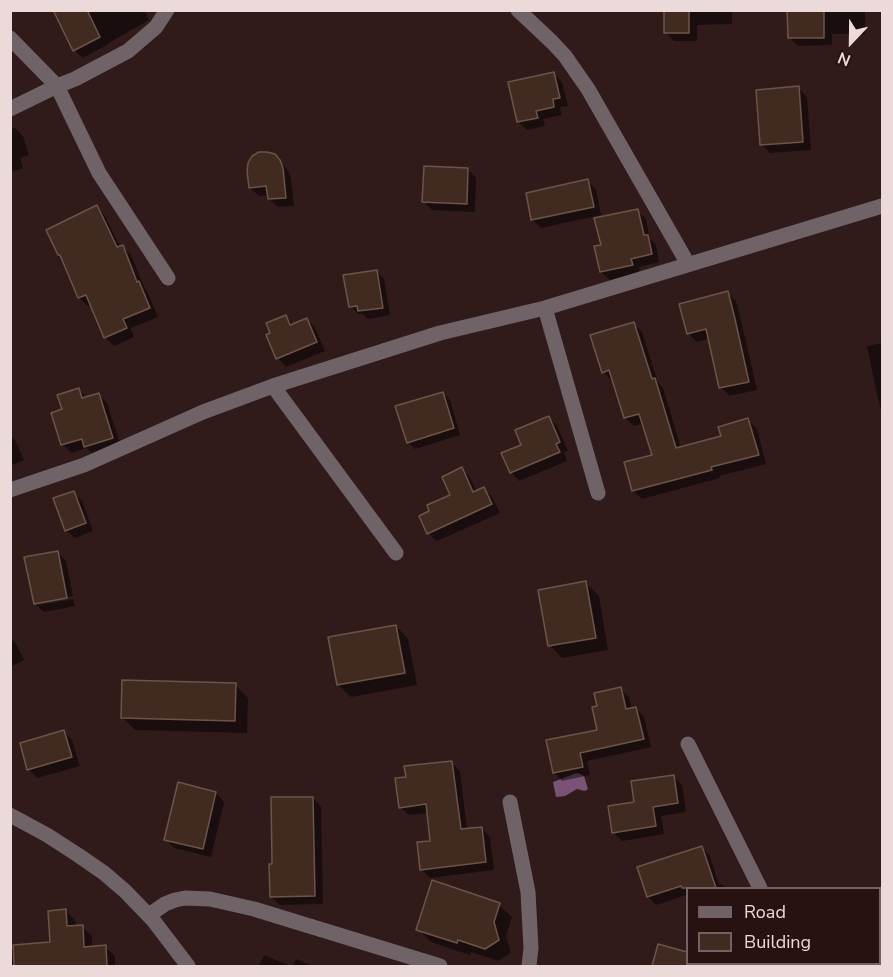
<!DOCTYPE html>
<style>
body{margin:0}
#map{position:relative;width:893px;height:977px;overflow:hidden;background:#311a1a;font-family:"Nunito Sans",sans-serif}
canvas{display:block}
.frame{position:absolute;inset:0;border:12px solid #ebdad9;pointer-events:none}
.legend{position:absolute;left:686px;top:887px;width:195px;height:78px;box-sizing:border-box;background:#271111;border:2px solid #756161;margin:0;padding:8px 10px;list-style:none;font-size:18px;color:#ebdad9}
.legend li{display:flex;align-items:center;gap:12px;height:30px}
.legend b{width:30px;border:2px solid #756161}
.north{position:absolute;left:821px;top:12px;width:60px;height:60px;-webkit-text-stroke:4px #271111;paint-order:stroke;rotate:202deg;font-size:16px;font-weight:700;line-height:24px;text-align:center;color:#ebdad9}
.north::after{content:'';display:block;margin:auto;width:21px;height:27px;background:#ebdad9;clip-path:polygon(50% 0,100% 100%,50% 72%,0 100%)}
</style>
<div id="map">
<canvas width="893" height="977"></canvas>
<div class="frame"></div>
<ul class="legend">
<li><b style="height:8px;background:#6f6367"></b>Road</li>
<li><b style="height:16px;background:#412b21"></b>Building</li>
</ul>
<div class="north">N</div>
</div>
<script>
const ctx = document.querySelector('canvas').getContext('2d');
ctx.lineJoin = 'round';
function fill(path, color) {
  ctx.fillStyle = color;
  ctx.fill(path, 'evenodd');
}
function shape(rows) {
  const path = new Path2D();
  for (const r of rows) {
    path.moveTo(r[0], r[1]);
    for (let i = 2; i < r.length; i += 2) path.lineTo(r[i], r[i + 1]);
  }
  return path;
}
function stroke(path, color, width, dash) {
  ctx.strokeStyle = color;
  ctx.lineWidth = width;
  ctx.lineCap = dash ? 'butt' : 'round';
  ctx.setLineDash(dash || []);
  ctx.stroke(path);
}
fill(shape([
 [578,773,584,776,588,789,585,791,577,789,565,796,556,797,553,782,574,774]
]), '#7a5276');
fill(shape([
 [54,10,144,10,149,20,107,44,107,45,83,58,74,50],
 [666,10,732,10,732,24,697,25,697,41,674,41,666,33],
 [789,10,865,10,865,34,832,34,832,45,798,46,789,37],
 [554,74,562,82,568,106,560,107,562,115,543,119,545,126,527,130,518,122],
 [798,88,807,97,811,150,770,153,761,144],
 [15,128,23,136,29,155,20,158,23,168,10,172,10,129],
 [274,156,288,170,291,178,294,206,278,207,269,199,269,195,259,196,250,188],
 [468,169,476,178,475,212,432,210,424,202],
 [587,181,596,189,601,215,541,228,533,220],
 [97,207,105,216,120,247,122,246,131,255,144,287,147,291,158,317,131,328,134,337,114,346,105,337,92,304,87,306,79,297,62,257,59,254],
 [637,211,646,219,650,239,656,245,659,262,639,267,640,273,610,280,601,272,602,246],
 [376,271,384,279,390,315,368,319,363,314,358,314,350,306],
 [727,293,736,301,743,329,757,390,729,396,721,387,710,338,697,342,689,334],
 [286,317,294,325,307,319,315,328,325,351,286,367,278,358,268,335],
 [634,324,642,332,658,383,663,388,681,448,723,437,748,420,757,429,766,464,719,476,720,478,642,499,633,491,654,456,644,423,634,426,625,418,614,380,611,380,603,372],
 [882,343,882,414,876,390,867,346],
 [79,390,87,398,99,395,107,403,121,446,94,455,87,448,71,453,63,444,63,410],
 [443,394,450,400,460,435,415,449,408,442],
 [549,418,557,426,568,451,564,452,567,461,519,481,511,472,523,446],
 [10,435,15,440,24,460,10,466],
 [462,469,470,478,477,492,484,489,492,497,500,513,437,541,428,533,452,496],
 [73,493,82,501,93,531,75,538,66,530],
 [57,552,66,561,73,596,39,602,39,605,73,599,75,606,44,612,35,604],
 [586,583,599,596,608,650,562,658,550,645],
 [396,626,408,639,417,685,351,697,338,685],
 [10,638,15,642,24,660,10,667],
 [235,685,248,698,247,733,135,730,122,717],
 [620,689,629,697,632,709,636,708,644,717,651,747,587,761,590,775,562,781,554,772,599,731],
 [64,732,72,740,80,766,37,778,29,769],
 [452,763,460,771,467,830,481,828,490,837,494,870,430,878,422,870,432,842,429,813,409,815,400,807,407,778],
 [673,776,682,785,686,812,661,816,664,834,622,841,613,832,636,803],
 [216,793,224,802,211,857,174,848,166,839],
 [313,798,321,807,323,904,280,905,271,897],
 [702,848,710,856,719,885,721,884,726,888,688,888,688,899,686,895,656,905,648,897],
 [499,905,512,917,506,936,511,953,498,961,471,952,470,955,431,942,418,929],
 [66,911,75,920,76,927,82,927,92,936,92,948,105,947,115,956,115,966,10,966,10,947,52,944],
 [659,946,688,953,688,964,728,964,740,966,654,966],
 [264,955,290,966,259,966],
 [296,959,312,966,292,966]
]), '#0007');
const building = shape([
 [53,10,87,10,100,37,73,51,53,10],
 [664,10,689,10,689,33,664,33,664,10],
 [787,10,824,10,824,38,788,38,787,10],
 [554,72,560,98,553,99,554,107,536,111,538,118,517,122,508,82,554,72],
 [799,86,803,142,760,145,756,90,799,86],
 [259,152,267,152,275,154,280,160,283,168,286,198,268,199,266,186,249,188,247,171,248,163,252,156,259,152],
 [424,166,468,168,467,204,422,202,424,166],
 [588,179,594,207,531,220,526,193,588,179],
 [97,205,117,247,123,245,137,282,139,281,150,308,123,319,127,328,104,338,86,295,78,298,60,255,58,255,46,230,97,205],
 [638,209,644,235,648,235,652,254,631,259,633,265,600,272,594,246,601,245,594,218,638,209],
 [377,270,383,308,358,311,357,306,349,307,343,275,377,270],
 [728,291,735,319,749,382,719,388,706,329,687,334,679,304,728,291],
 [286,315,290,325,307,318,317,342,276,359,266,335,270,333,266,323,286,315],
 [634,322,652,379,655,378,676,448,721,436,718,427,748,418,759,455,711,467,712,470,632,491,624,462,652,455,639,414,624,418,609,370,602,373,590,335,634,322],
 [79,388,82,398,99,393,113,438,84,447,82,439,61,445,51,413,62,409,57,395,79,388],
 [443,392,454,428,407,443,395,406,443,392],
 [549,416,560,442,556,444,560,452,510,473,501,453,521,445,515,430,549,416],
 [462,467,473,492,484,487,492,504,427,534,419,516,429,511,427,505,450,495,442,477,462,467],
 [74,491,86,523,65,531,53,498,74,491],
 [58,551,67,598,34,604,24,557,58,551],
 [586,581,596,638,548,646,538,590,586,581],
 [396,625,405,673,337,685,328,637,396,625],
 [122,680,236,683,235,721,121,718,122,680],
 [621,687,626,709,636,707,644,739,580,753,583,767,553,773,546,740,597,730,592,707,597,706,594,693,621,687],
 [64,730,72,757,27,770,20,743,64,730],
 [452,761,461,829,482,827,486,862,420,870,417,842,430,841,426,804,399,808,395,778,406,777,404,766,452,761],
 [674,775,678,803,653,807,656,826,612,833,608,806,634,802,631,781,674,775],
 [178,782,216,792,203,849,164,840,178,782],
 [271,797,313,797,315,896,270,897,269,864,272,864,271,797],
 [702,846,716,888,682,888,681,886,647,897,637,867,702,846],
 [432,880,500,903,494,922,499,940,485,949,458,940,457,943,416,930,432,880],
 [66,909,67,926,83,925,84,947,106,945,107,966,14,966,13,945,50,942,48,911,66,909],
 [658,944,687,952,687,963,718,963,718,966,652,966,658,944]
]);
fill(building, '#412b21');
stroke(building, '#6d5449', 1.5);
stroke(shape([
 [518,10,552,42,565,56,588,89,688,264],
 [10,38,57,86,99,173,168,278],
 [10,109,57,86,75,79,128,51,156,27,167,10],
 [545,308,598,493],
 [273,386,396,553],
 [10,490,84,465,203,412,273,386,440,333,545,308,882,206],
 [688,744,760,888],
 [510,802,528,892,531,948,529,966],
 [10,815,47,835,78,855,104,873,125,891,153,920,188,966],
 [149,915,165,904,175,900,185,898,210,899,254,909,440,966],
 [797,964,799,966]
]), '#6f6367', 15);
</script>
